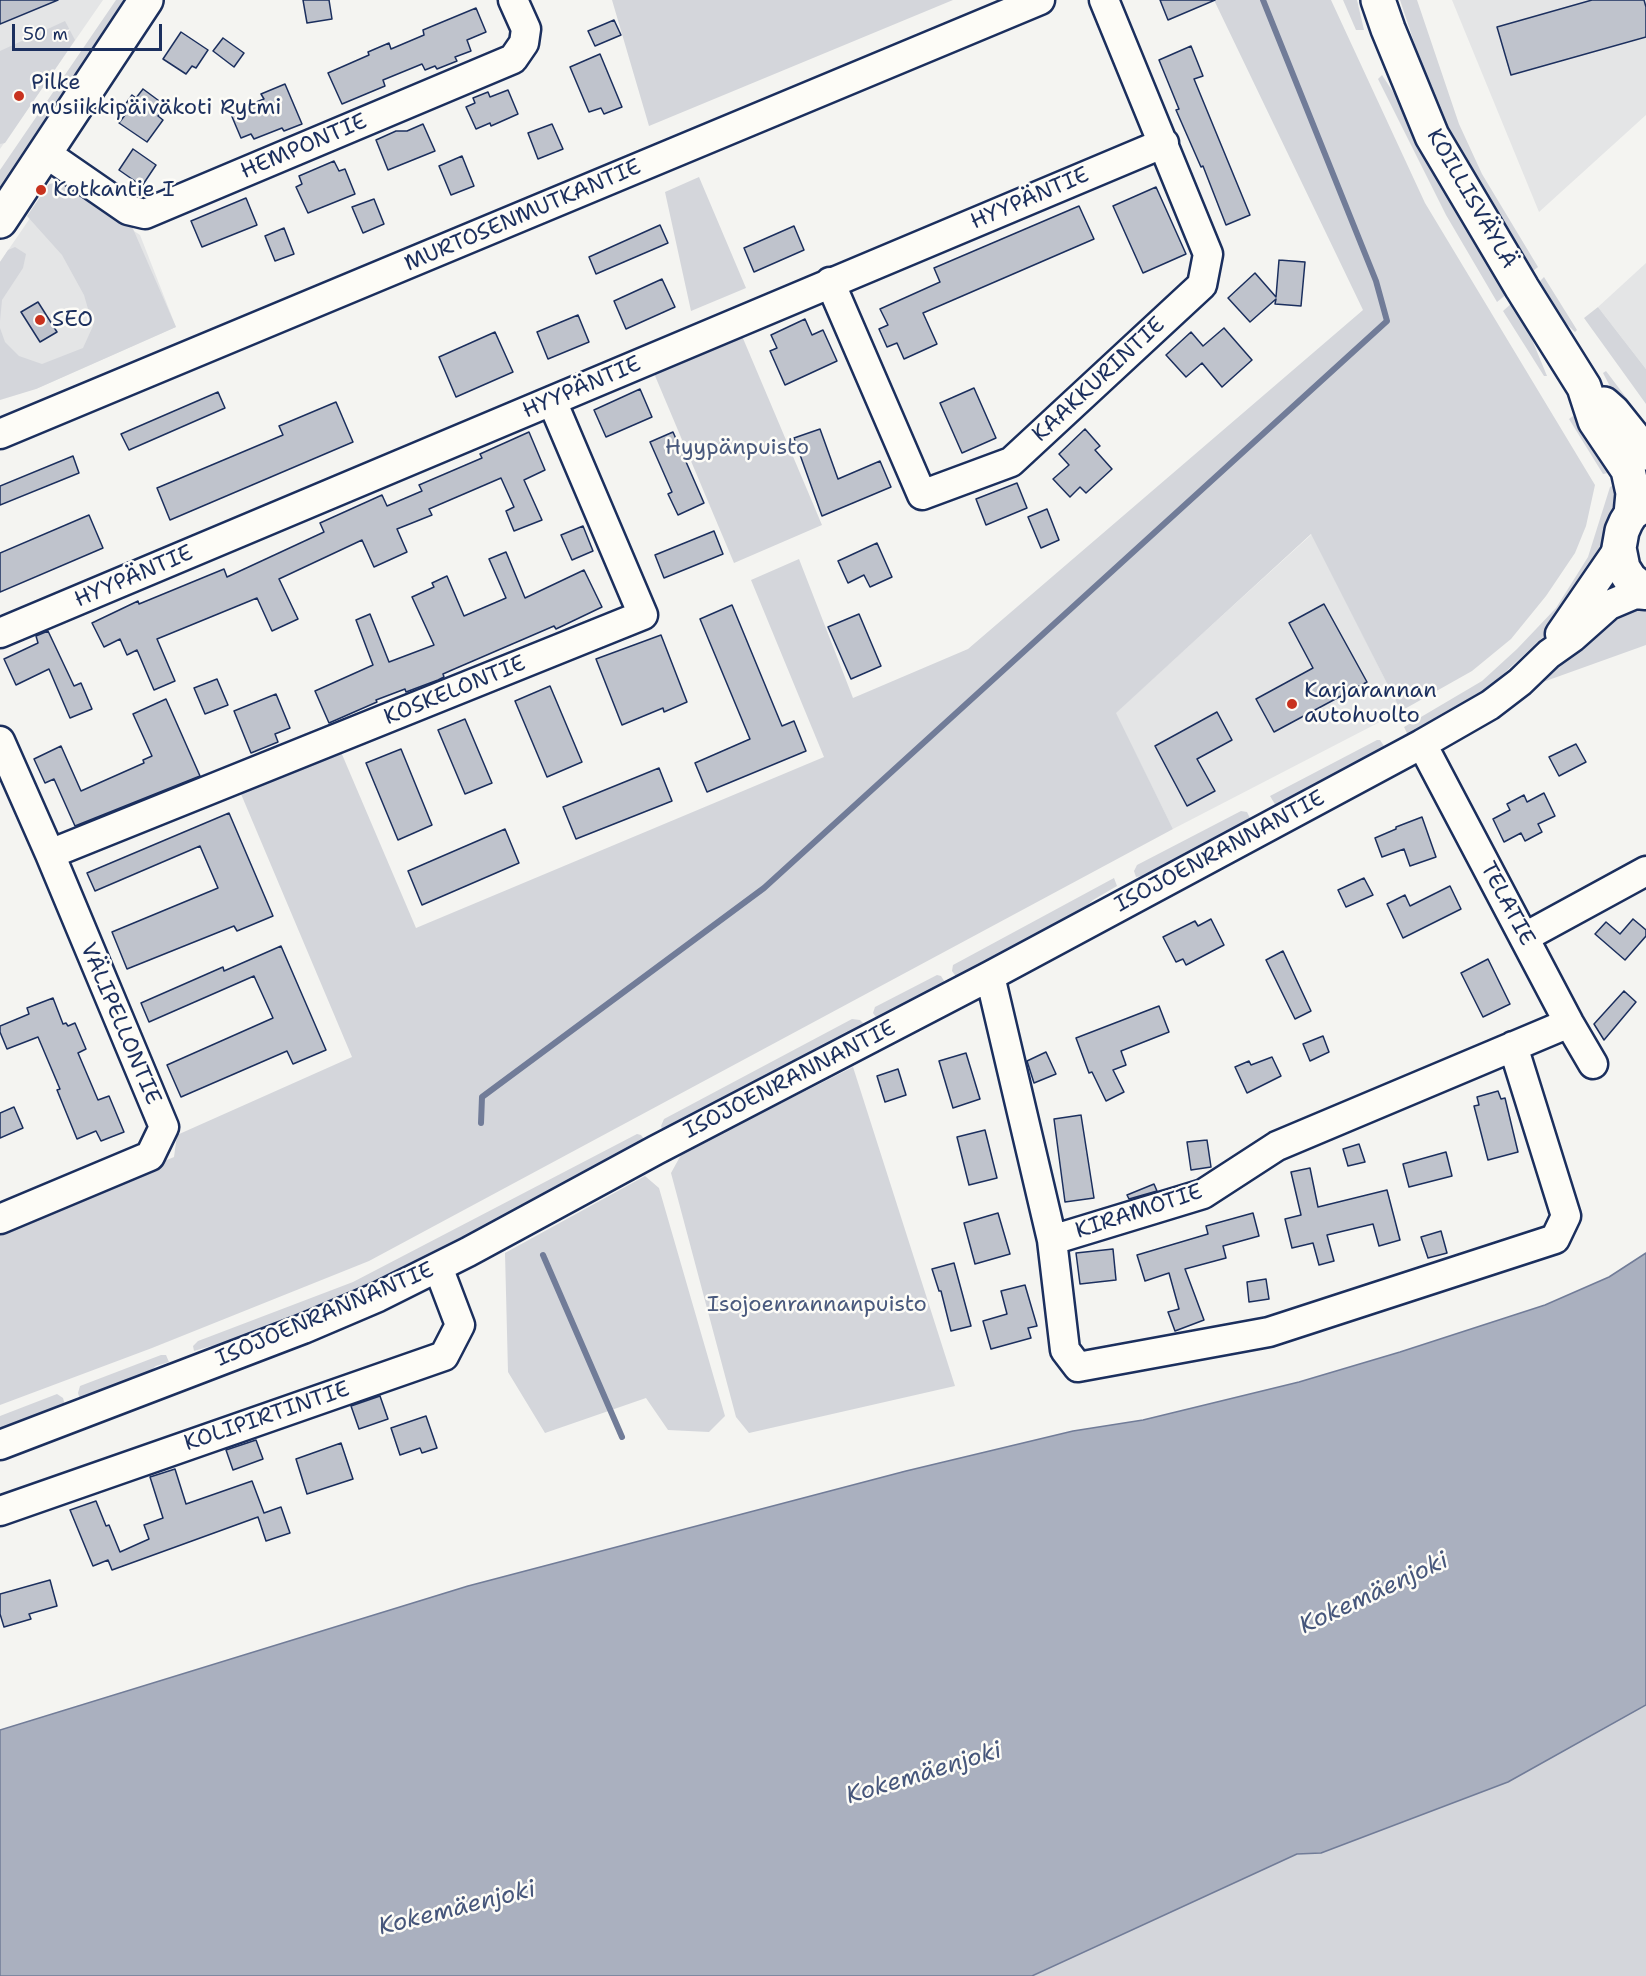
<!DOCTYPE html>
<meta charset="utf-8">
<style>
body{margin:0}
#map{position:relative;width:1646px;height:1976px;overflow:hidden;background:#f4f4f1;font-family:"Shantell Sans",sans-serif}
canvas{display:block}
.scale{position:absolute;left:12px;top:24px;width:150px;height:27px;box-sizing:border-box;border:3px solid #1b2f5e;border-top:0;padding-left:8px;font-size:18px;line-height:21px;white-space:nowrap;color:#1b2f5e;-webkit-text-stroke:4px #fdfcf7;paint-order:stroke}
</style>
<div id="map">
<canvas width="1646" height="1976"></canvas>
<div class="scale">50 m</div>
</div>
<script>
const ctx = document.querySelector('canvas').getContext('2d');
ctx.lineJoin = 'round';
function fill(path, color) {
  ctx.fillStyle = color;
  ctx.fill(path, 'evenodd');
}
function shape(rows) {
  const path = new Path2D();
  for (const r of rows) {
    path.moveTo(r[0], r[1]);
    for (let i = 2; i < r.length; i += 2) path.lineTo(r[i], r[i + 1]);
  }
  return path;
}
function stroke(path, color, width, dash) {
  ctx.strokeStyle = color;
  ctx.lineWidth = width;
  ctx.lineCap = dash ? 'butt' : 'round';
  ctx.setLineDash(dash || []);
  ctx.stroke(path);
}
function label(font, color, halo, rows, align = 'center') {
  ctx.font = font + ' "Shantell Sans",sans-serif';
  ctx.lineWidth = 5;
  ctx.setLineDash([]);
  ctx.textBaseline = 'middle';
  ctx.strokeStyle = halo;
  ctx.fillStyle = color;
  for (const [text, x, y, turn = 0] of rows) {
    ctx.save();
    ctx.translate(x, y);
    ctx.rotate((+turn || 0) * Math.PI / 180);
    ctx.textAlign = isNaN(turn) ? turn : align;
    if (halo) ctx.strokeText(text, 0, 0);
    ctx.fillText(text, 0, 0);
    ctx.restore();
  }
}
fill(shape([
 [0,0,103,0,0,149],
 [1452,0,1646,0,1646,115,1539,212],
 [66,185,140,235,176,327,36,389,0,392,0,262,50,189],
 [1646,263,1646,369,1598,307],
 [1312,534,1401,711,1173,829,1115,713]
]), '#e4e5e6');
fill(shape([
 [116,0,128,0,0,190,0,170],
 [612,0,953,0,649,126],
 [1214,0,1331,0,1425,203,1595,485,1586,526,1575,553,1546,596,1511,639,1472,671,1401,711,1311,534,1116,713,1173,829,369,1261,152,1348,0,1405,0,1230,174,1157,177,1135,352,1057,241,794,341,752,416,928,824,757,751,580,799,559,853,698,968,649,1363,310],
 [1343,0,1357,0,1364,30,1356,30],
 [1400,0,1417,0,1459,124,1482,174,1538,267,1527,276,1490,216,1434,102],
 [65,21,75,40,5,143,0,144,0,51],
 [1382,75,1414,124,1508,293,1497,302,1446,215,1378,79],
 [699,177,746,288,691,311,665,192],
 [64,181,130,222,176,327,36,389,0,400,0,328,5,342,19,356,42,364,83,348,93,326,84,295,62,255,27,216,49,184],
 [15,247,26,254,23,268,2,300,0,321,0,262,8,250],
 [1544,277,1577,330,1575,332,1543,301,1535,286],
 [1512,303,1524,320,1547,376,1544,376,1503,311],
 [1598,307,1646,369,1646,404,1584,318],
 [742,336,822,525,734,563,653,371],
 [1606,371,1646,424,1646,442,1627,419,1603,373],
 [1573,416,1603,450,1613,472,1603,474,1569,419],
 [1621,481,1620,505,1597,563,1554,627,1486,690,1416,733,1407,733,1404,727,1482,681,1517,649,1556,608,1588,557,1610,487],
 [1646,605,1646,645,1543,682,1611,612],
 [1377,740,1380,740,1386,749,1276,806,1270,796],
 [1241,811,1247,812,1250,818,1246,825,1156,874,1136,877,1134,871,1137,865],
 [1114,878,1117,886,1093,900,1073,919,957,978,952,971,953,965],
 [937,975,941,976,946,984,878,1020,873,1013,875,1007],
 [852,1019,860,1020,867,1027,663,1131,661,1126,664,1119],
 [853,1067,955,1386,749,1433,736,1417,671,1173,682,1153],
 [637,1134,641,1135,646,1142,354,1296,239,1344,211,1346,194,1351,193,1346,198,1341,353,1282],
 [645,1176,659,1188,725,1416,709,1432,668,1430,646,1398,545,1433,508,1372,505,1253],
 [161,1355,166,1355,169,1362,156,1366,141,1379,81,1403,78,1393,80,1386],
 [57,1394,63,1398,66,1409,0,1434,0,1416],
 [1646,1705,1646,1976,1027,1976,1297,1854,1321,1853]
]), '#d4d6db');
const water = shape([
 [1646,1253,1646,1705,1508,1782,1321,1853,1297,1854,1032,1976,0,1976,0,1730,468,1586,906,1471,1073,1431,1143,1420,1299,1382,1400,1352,1545,1305,1609,1277,1646,1253]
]);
fill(water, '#aab0bf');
stroke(water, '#717c98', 1.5);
stroke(shape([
 [481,1123,482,1097,764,888,1387,321,1376,281,1263,0],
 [543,1255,622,1437]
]), '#717c98', 6);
const building = shape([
 [0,0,58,0,0,24,0,0],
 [303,0,329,0,332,19,307,23,303,0],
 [1160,0,1215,0,1168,20,1160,0],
 [1592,0,1644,0,1646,7,1646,37,1511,75,1497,27,1592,0],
 [476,8,486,32,467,40,471,51,455,57,457,61,437,69,435,66,425,70,422,64,383,80,385,86,342,104,328,73,369,55,368,52,389,43,391,49,424,35,423,30,476,8],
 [614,20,621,35,595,46,588,31,614,20],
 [181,32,208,50,196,68,192,66,186,74,163,59,181,32],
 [223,38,244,53,234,67,213,51,223,38],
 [1191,46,1203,76,1194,79,1250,215,1226,225,1203,166,1201,167,1176,110,1179,109,1159,60,1191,46],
 [600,54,622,107,604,114,601,108,589,112,570,67,600,54],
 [285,84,302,124,284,131,282,128,254,139,251,134,241,138,230,112,264,99,261,94,285,84],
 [143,89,166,106,158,116,163,120,147,142,119,123,125,115,120,112,132,95,136,98,143,89],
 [508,90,518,114,491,126,490,123,476,129,466,107,475,103,473,98,488,92,490,97,508,90],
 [423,124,435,151,388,170,376,140,396,131,407,131,423,124],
 [552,124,563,149,538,159,528,133,552,124],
 [133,149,156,165,142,186,119,170,133,149],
 [462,156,474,186,451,195,439,166,462,156],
 [334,161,339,171,345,169,355,194,308,213,296,187,302,184,299,176,334,161],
 [1156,187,1186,254,1143,273,1113,206,1156,187],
 [246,198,257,225,202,247,191,221,246,198],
 [374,199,384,224,363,233,352,207,374,199],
 [1079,206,1094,239,923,313,937,344,904,359,897,343,887,347,879,329,888,325,880,309,940,282,934,268,1079,206],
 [660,225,668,243,596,274,589,257,660,225],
 [794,226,804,250,754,272,744,248,794,226],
 [284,228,294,254,275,261,265,236,284,228],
 [1279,260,1305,262,1301,306,1275,304,1276,299,1250,322,1228,298,1255,273,1276,297,1279,260],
 [662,279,675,307,626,329,614,301,662,279],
 [38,302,57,332,40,342,21,312,38,302],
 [578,315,589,342,548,359,537,332,578,315],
 [805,319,812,335,823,330,837,361,785,385,770,351,777,348,771,335,805,319],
 [1224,328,1252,360,1222,387,1202,363,1186,377,1166,355,1191,332,1203,346,1224,328],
 [495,332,513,372,456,397,439,357,495,332],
 [974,388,996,438,962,453,940,403,974,388],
 [640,389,652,417,606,437,594,410,640,389],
 [218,392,225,408,129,450,121,434,218,392],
 [336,402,353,442,170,520,157,488,283,435,279,426,336,402],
 [820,429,838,479,880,461,891,487,822,516,794,438,820,429],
 [1085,429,1100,446,1095,450,1112,469,1086,493,1080,487,1070,497,1053,479,1069,465,1059,454,1085,429],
 [529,432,545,470,524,480,542,520,514,531,506,511,514,507,501,478,429,509,432,515,397,529,407,552,374,567,362,540,279,579,298,619,272,631,257,598,157,639,175,681,154,690,137,650,127,655,120,639,104,647,92,623,138,601,139,604,224,569,227,577,324,532,320,523,382,495,387,506,422,491,419,485,482,458,480,454,529,432],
 [673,432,704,503,678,515,668,494,672,492,650,442,673,432],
 [73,456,79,473,0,505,0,486,73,456],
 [1017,483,1027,508,986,525,976,499,1017,483],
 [1047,509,1059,540,1041,548,1028,517,1047,509],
 [89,515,103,548,0,592,0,553,89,515],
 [583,526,593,551,572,560,561,535,583,526],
 [714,531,723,554,664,578,655,555,714,531],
 [877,543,892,577,870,587,864,575,848,583,838,561,877,543],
 [506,552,525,598,584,570,602,607,556,629,554,626,452,670,443,674,444,677,438,680,406,692,405,689,376,700,377,702,329,723,315,691,373,665,356,620,370,614,389,662,434,645,412,597,434,587,432,583,447,576,464,616,506,598,489,559,506,552],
 [1324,604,1367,682,1274,732,1256,699,1313,668,1289,623,1324,604],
 [732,605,782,726,794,721,806,751,707,792,695,763,750,739,700,619,732,605],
 [859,614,881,666,851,679,828,627,859,614],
 [48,631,74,686,81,683,92,709,70,718,49,669,16,685,4,659,38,643,36,636,48,631],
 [661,635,687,702,664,712,663,708,622,725,596,659,661,635],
 [217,679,228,705,205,714,194,688,217,679],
 [550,686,582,762,547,777,515,701,550,686],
 [276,694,290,728,275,734,278,742,251,753,234,711,276,694],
 [166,699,200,776,75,826,54,779,45,783,34,759,61,746,81,791,144,763,143,760,152,756,133,714,166,699],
 [1217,712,1232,740,1197,759,1215,791,1187,806,1155,746,1217,712],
 [465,719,492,783,465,794,438,730,465,719],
 [1576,744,1586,762,1559,776,1549,757,1576,744],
 [401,749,432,825,398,840,366,763,401,749],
 [659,768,672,801,576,839,563,807,659,768],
 [1544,793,1555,816,1538,824,1542,832,1525,841,1521,833,1504,842,1493,819,1510,810,1507,804,1524,795,1527,802,1544,793],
 [229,813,273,916,237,931,234,926,127,969,112,932,218,888,200,846,95,891,87,873,229,813],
 [1422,817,1436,857,1410,866,1404,849,1382,857,1375,838,1396,829,1396,827,1422,817],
 [505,829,519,863,422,905,408,871,505,829],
 [1364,878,1373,895,1346,907,1338,890,1364,878],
 [1450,886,1461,909,1403,938,1387,904,1405,895,1410,906,1450,886],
 [1211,919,1224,945,1186,965,1183,959,1176,962,1163,937,1195,921,1198,926,1211,919],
 [1633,919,1646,930,1646,936,1625,960,1595,934,1606,922,1620,934,1633,919],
 [281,946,326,1050,293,1064,287,1051,181,1097,167,1065,273,1018,254,976,149,1022,141,1003,223,967,224,971,281,946],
 [1283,951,1311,1011,1295,1019,1266,960,1283,951],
 [1488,959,1510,1004,1483,1017,1461,973,1488,959],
 [1624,991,1636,1002,1604,1040,1594,1024,1624,991],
 [53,998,63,1024,66,1023,68,1026,75,1023,86,1049,78,1053,98,1100,109,1096,124,1132,101,1141,96,1131,77,1139,57,1090,60,1089,38,1037,7,1049,0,1032,0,1026,29,1014,27,1008,53,998],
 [1159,1006,1169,1032,1121,1051,1126,1065,1113,1070,1124,1092,1106,1101,1092,1072,1089,1073,1076,1038,1159,1006],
 [1323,1036,1329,1052,1310,1061,1303,1044,1323,1036],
 [1046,1052,1056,1074,1034,1083,1027,1061,1046,1052],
 [966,1053,980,1099,953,1108,939,1061,966,1053],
 [1272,1057,1281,1076,1247,1093,1235,1067,1249,1061,1251,1065,1272,1057],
 [898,1069,906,1095,885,1102,877,1076,898,1069],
 [1498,1091,1501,1099,1505,1098,1518,1152,1488,1160,1474,1106,1479,1105,1477,1097,1498,1091],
 [14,1107,23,1128,0,1138,0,1113,14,1107],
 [1081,1115,1094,1198,1065,1202,1054,1119,1081,1115],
 [985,1130,997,1178,969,1185,957,1137,985,1130],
 [1207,1140,1211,1167,1191,1170,1187,1142,1207,1140],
 [1359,1144,1365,1162,1348,1166,1343,1149,1359,1144],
 [1446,1152,1452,1176,1409,1187,1403,1164,1446,1152],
 [1310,1168,1318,1207,1387,1190,1400,1240,1379,1246,1373,1224,1327,1235,1334,1261,1319,1265,1313,1243,1292,1248,1285,1219,1301,1215,1291,1172,1310,1168],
 [1154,1184,1157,1191,1129,1199,1127,1195,1154,1184],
 [998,1213,1010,1254,975,1264,964,1223,998,1213],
 [1253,1213,1259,1236,1223,1246,1226,1258,1185,1269,1204,1320,1175,1331,1168,1312,1179,1309,1169,1273,1145,1281,1137,1255,1208,1234,1206,1226,1253,1213],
 [1441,1231,1447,1253,1428,1258,1421,1237,1441,1231],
 [1113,1249,1116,1280,1080,1284,1076,1253,1113,1249],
 [954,1263,971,1326,951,1331,941,1291,939,1291,932,1269,954,1263],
 [1266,1279,1269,1299,1249,1302,1247,1282,1266,1279],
 [1025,1285,1037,1326,1028,1328,1031,1338,991,1349,983,1321,1007,1314,1001,1291,1025,1285],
 [380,1396,388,1419,359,1429,351,1406,380,1396],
 [426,1416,437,1448,422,1453,420,1448,400,1455,391,1428,426,1416],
 [256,1440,263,1459,233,1470,226,1450,256,1440],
 [341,1443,353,1479,307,1494,296,1459,341,1443],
 [175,1469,186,1504,252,1481,264,1513,281,1507,290,1533,266,1541,258,1517,112,1570,108,1560,93,1566,70,1510,96,1501,106,1526,109,1525,120,1552,149,1539,144,1525,163,1518,150,1477,175,1469],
 [50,1580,57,1606,29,1614,31,1619,4,1627,0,1614,0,1594,50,1580]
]);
fill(building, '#bfc3cc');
stroke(building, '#1b2f5e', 1.5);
const minor = shape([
 [44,152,128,210,145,214,513,59,524,43,526,29,513,0],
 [830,282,922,495,1011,462,1202,285,1208,254,1104,0],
 [0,434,1040,0],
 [0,633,1164,143],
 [1560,634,1619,548],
 [0,741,50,854,164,1127,150,1156,0,1219],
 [1422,744,1569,1023,1593,1064],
 [50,854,643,615,552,401],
 [1525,937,1646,871],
 [990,976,1052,1240,1065,1350,1078,1367,1269,1332,1555,1239,1566,1216,1513,1046],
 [1052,1240,1203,1194,1277,1146,1569,1023],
 [0,1445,303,1329,378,1297,468,1252,656,1150,990,976,1422,744,1490,705,1520,682,1549,654,1573,637,1609,605,1635,594,1646,595],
 [0,1511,444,1356,460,1325,438,1267]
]);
const major = shape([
 [1378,0,1388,29,1432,136,1522,288,1584,387,1595,421,1628,470,1633,493,1631,514],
 [0,221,146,0],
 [1604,404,1613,412,1646,453],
 [1646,503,1631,514,1626,522,1622,531,1619,548,1623,568,1630,579,1646,592]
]);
stroke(minor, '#1b2f5e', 33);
stroke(major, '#1b2f5e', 38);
stroke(minor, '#fdfcf7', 28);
stroke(major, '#fdfcf7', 33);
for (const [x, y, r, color] of [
 [19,96,6,"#c8321e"],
 [41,190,6,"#c8321e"],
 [40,320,6,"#c8321e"],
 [1292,704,6,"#c8321e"]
]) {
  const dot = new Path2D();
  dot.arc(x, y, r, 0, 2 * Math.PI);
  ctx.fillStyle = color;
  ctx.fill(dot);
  stroke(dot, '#fdfcf7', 2);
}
label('22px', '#1b2f5e', '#fdfcf7', [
 ["Pilke",31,83],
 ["musiikkipäiväkoti Rytmi",31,108],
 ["Kotkantie I",53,190],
 ["SEO",52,320],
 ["Karjarannan",1304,691],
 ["autohuolto",1304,716]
], 'left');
label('22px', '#1b2f5e', '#fdfcf7', [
 ["HEMPONTIE",304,147,-23],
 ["HYYPÄNTIE",1030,199,-23],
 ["KOILLISVÄYLÄ",1471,199,60],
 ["MURTOSENMUTKANTIE",523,216,-23],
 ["KAAKKURINTIE",1099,380,-43],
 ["HYYPÄNTIE",582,388,-23],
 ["HYYPÄNTIE",134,577,-23],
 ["KOSKELONTIE",455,691,-22],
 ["ISOJOENRANNANTIE",1220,852,-28],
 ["TELATIE",1507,904,62],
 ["VÄLIPELLONTIE",120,1024,67],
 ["ISOJOENRANNANTIE",790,1080,-27],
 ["KIRAMOTIE",1139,1212,-18],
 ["ISOJOENRANNANTIE",325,1315,-23],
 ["KOLIPIRTINTIE",267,1417,-19]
]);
label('22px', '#49597d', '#fdfcf7', [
 ["Hyypänpuisto",737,448],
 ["Isojoenrannanpuisto",817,1305]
]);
label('italic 24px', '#46567b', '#fdfcf7', [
 ["Kokemäenjoki",1374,1594,-25],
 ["Kokemäenjoki",924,1774,-17],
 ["Kokemäenjoki",457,1909,-14]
]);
</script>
